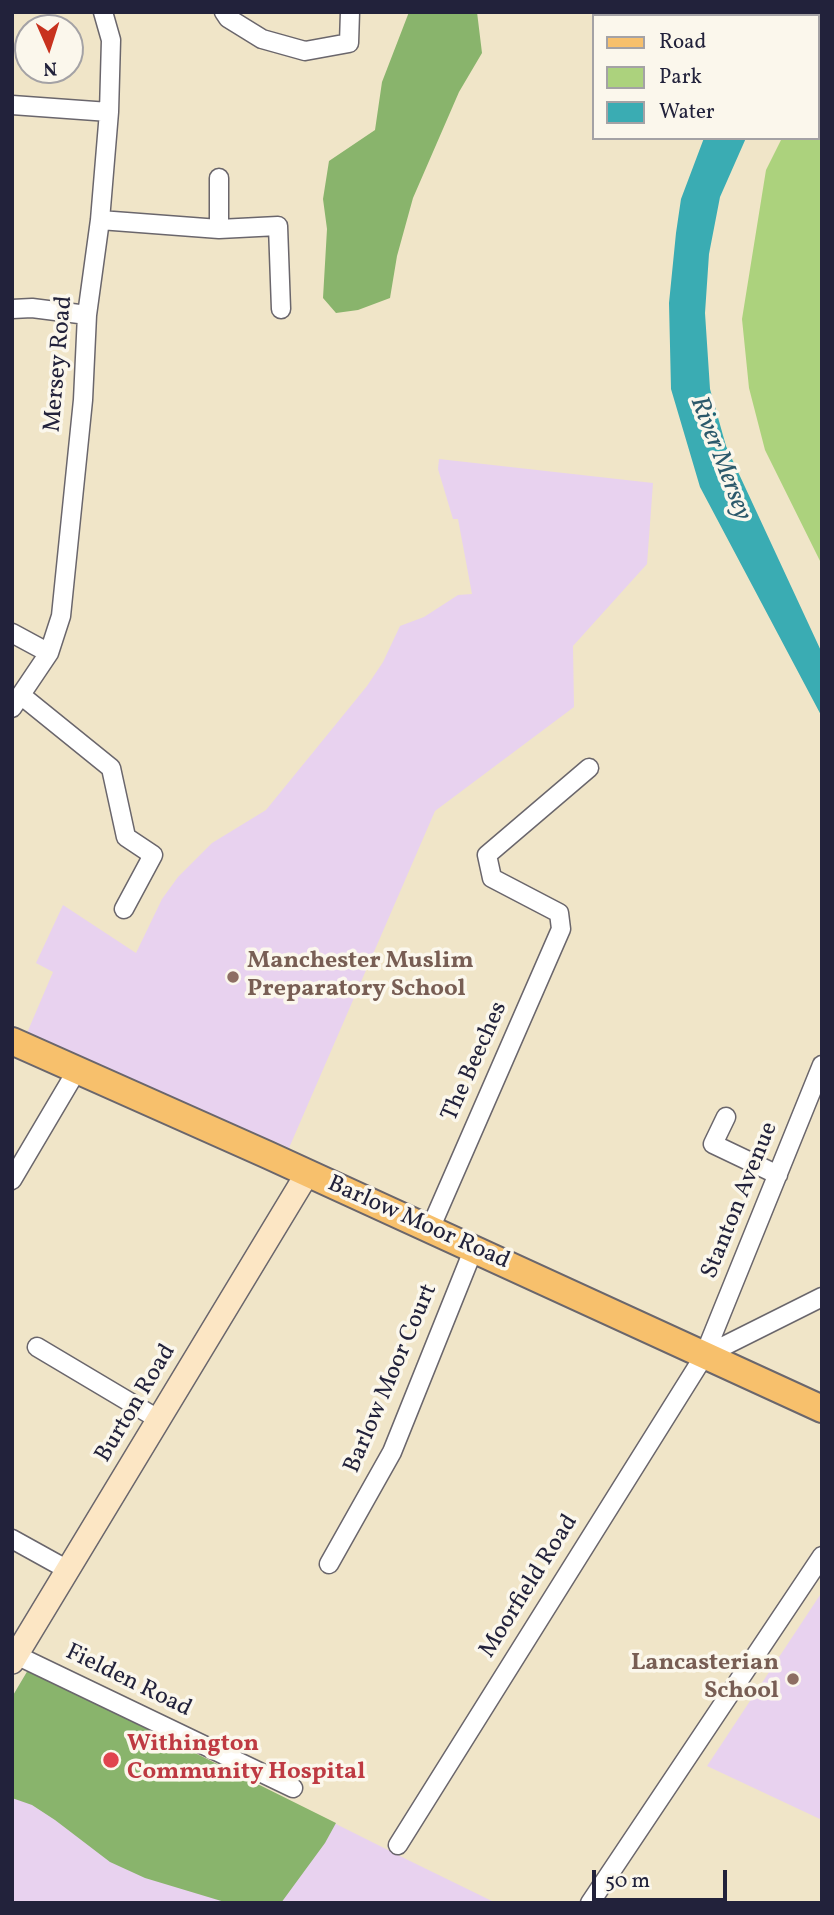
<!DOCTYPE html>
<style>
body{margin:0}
#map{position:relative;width:834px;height:1915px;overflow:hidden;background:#f0e5c8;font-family:Vollkorn,serif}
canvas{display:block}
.frame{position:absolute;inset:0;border:14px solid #22223b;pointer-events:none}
.legend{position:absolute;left:592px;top:14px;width:228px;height:126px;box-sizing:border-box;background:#fbf7ec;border:2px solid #a4a2a5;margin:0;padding:9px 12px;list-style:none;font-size:21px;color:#22223b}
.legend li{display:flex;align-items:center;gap:14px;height:35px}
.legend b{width:35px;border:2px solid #a4a2a5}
.north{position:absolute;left:14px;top:14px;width:70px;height:70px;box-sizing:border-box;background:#fbf7ec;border:2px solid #a4a2a5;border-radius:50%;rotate:177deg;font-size:19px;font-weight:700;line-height:28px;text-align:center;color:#22223b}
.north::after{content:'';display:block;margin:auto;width:24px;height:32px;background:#c8321e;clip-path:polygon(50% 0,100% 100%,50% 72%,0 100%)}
.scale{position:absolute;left:592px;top:1870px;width:135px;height:32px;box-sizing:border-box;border:4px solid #22223b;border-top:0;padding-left:9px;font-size:21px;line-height:24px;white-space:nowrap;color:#22223b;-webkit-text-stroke:5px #fbf7ec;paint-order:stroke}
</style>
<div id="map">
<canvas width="834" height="1915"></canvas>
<div class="frame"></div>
<ul class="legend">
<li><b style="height:9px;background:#f7c06c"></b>Road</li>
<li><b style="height:19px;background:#acd27d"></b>Park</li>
<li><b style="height:19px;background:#3aacb3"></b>Water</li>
</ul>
<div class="north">N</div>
<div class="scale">50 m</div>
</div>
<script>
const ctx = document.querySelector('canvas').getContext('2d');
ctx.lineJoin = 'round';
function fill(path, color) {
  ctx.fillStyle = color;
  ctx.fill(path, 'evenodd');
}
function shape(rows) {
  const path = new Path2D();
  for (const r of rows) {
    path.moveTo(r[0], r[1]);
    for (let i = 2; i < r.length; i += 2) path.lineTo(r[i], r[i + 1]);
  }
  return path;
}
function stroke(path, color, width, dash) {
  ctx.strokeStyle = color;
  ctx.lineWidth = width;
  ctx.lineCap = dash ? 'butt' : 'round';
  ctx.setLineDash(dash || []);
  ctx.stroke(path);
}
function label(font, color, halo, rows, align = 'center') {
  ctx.font = font + ' Vollkorn,serif';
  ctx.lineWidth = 7;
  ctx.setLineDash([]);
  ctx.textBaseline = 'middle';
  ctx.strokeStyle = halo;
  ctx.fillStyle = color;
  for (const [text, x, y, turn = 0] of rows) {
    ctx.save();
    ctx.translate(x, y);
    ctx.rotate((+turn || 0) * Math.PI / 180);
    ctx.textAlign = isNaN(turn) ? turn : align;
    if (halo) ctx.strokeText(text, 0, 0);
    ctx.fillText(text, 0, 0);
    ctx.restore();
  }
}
fill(shape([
 [439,459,653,483,647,564,573,646,574,707,435,811,289,1148,27,1033,53,972,36,963,63,905,136,953,162,899,178,877,212,843,266,810,367,686,383,662,400,626,424,617,458,595,472,594,458,519,453,519,438,469],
 [822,1592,822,1820,707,1766],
 [28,1670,408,1860,496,1903,12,1903,12,1697]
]), '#e8d2ef');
fill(shape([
 [822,71,822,565,765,450,749,388,742,319,766,170,782,138,818,138,818,76]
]), '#acd27d');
fill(shape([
 [409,12,477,12,482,53,459,92,413,198,397,256,390,298,358,310,336,313,323,298,327,229,323,199,329,161,375,130,382,82],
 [28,1670,336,1823,325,1843,281,1903,228,1903,145,1878,110,1862,55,1820,32,1805,12,1798,12,1697]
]), '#89b46c');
fill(shape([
 [704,138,746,138,720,197,709,254,705,313,710,389,726,446,822,653,822,717,700,487,671,389,669,303,676,233,681,199]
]), '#3aacb3');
const street = shape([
 [224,12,228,18,262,39,305,51,349,43,350,12],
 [12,105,109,112],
 [100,220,219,229,278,226,281,309],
 [219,229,219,178],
 [12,309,32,308,87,315],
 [12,633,49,653],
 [22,696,111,768,126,837,153,855,124,909],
 [12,708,49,653,61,616,83,400,87,315,100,220,109,112,111,40,103,12],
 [726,1117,713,1144,778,1175],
 [12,1180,77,1070],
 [430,1229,561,929,559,913,492,878,487,855,589,768],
 [37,1347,158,1419],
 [704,1356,822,1297],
 [12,1539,68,1570],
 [329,1564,392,1452,474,1248],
 [16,1655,293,1788],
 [398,1845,704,1356,822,1065],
 [590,1903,822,1556]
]);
const secondary = shape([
 [12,1662,307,1174]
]);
const primary = shape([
 [12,1041,268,1155,822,1409]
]);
stroke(street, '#6a666c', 21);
stroke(secondary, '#6a666c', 26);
stroke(primary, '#6a666c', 30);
stroke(street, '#fff', 18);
stroke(secondary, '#fce6c4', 23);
stroke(primary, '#f7c06c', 26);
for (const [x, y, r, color] of [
 [233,977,7,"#8d6e63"],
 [793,1679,7,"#8d6e63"],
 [111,1760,9,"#e0444e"]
]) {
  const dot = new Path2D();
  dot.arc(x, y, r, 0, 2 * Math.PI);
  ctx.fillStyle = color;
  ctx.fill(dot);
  stroke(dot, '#fbf7ec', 2.5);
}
label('24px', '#22223b', '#fbf7ec', [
 ["Mersey Road",60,364,-85],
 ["The Beeches",476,1062,-66],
 ["Stanton Avenue",741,1201,-68],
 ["Barlow Moor Road",418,1224,24],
 ["Barlow Moor Court",392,1379,-67],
 ["Burton Road",137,1404,-59],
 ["Moorfield Road",530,1587,-58],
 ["Fielden Road",128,1682,26]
]);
label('bold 24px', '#785e54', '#fbf7ec', [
 ["Manchester Muslim",247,963],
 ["Preparatory School",247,991],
 ["Lancasterian",779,1665,"right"],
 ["School",779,1693,"right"]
], 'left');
label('bold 24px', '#be3a42', '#fbf7ec', [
 ["Withington",127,1746],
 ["Community Hospital",127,1774]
], 'left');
label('italic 26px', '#2c596b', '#fbf7ec', [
 ["River Mersey",719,459,69]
]);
</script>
